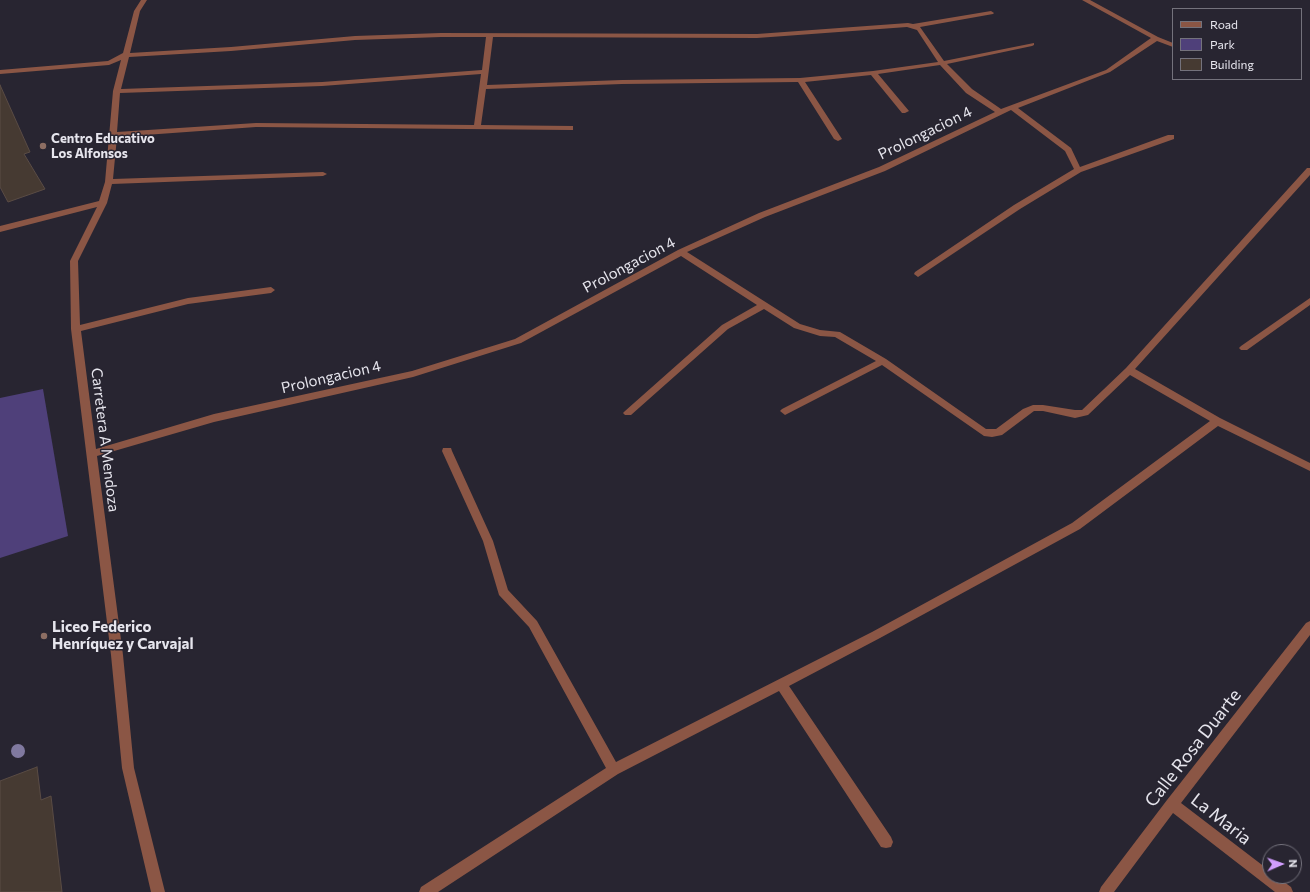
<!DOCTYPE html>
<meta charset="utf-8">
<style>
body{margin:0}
#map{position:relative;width:1310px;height:892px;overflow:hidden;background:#282531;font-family:Commissioner,sans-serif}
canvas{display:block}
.legend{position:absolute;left:1172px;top:8px;width:130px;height:72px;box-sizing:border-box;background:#282531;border:1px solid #74727c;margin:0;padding:5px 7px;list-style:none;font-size:12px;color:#e6e5ed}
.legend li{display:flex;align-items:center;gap:8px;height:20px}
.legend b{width:20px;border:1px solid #74727c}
.north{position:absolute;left:1262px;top:844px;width:40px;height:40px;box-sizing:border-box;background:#282531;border:1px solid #74727c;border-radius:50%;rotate:88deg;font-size:11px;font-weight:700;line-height:16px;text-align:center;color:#e6e5ed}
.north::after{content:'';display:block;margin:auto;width:14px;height:18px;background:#d19dfe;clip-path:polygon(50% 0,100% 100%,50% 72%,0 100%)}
</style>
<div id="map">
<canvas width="1310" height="892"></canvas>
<ul class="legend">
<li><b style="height:5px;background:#8b5645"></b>Road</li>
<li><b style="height:11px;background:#4f407a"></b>Park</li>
<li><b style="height:11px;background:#463a32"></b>Building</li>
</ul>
<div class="north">N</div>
</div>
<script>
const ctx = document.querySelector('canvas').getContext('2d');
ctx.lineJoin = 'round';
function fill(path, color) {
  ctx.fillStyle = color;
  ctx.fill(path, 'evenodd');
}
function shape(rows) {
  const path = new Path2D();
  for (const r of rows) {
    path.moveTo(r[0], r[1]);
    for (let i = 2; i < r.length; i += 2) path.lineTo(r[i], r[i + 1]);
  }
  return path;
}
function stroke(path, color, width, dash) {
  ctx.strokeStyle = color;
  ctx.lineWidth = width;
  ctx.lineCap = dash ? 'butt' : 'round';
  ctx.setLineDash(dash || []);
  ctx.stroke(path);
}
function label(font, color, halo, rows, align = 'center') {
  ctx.font = font + ' Commissioner,sans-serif';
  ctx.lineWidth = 3;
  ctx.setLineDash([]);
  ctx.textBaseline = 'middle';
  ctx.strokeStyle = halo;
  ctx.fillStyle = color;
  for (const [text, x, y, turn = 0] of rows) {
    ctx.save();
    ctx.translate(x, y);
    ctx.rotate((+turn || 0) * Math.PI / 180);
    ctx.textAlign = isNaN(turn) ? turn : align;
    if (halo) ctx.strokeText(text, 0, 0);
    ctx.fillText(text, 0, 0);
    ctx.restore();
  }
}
fill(shape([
 [43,389,68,536,0,558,0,398]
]), '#4f407a');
const building = shape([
 [0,85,30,152,24,154,45,189,8,202,0,187,0,85],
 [37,767,41,800,51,796,62,892,0,892,0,781,37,767]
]);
fill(building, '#463a32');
stroke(building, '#5a4c45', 1);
fill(shape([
 [141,0,147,0,140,11,130,53,231,47,355,36,441,33,757,34,908,23,913,24,991,11,994,13,993,14,920,27,944,61,1034,43,1034,45,1032,46,947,64,972,89,1001,109,1106,70,1151,38,1082,0,1090,0,1158,37,1173,43,1173,47,1157,41,1110,72,1018,108,1071,148,1080,167,1168,135,1174,135,1174,139,1081,172,1020,209,918,277,914,274,915,272,1014,205,1074,169,1065,151,1011,110,885,171,765,217,687,252,800,324,820,330,840,332,886,359,986,429,996,429,1023,409,1033,405,1043,405,1075,410,1082,410,1126,368,1307,168,1310,168,1310,175,1135,369,1220,418,1310,463,1310,471,1218,426,1080,529,880,638,789,686,891,837,893,842,891,847,886,848,881,847,779,691,618,774,438,892,419,892,421,887,606,768,529,627,499,595,483,541,442,451,443,448,451,448,452,451,493,541,508,590,537,621,616,762,872,632,1072,523,1210,421,1130,375,1088,415,1075,418,1043,411,1034,411,1002,435,992,437,984,436,882,365,785,415,780,411,782,409,876,361,835,337,820,336,794,328,764,309,728,329,631,415,625,415,623,413,625,411,722,325,757,305,681,256,521,343,413,377,214,422,97,456,123,655,134,768,165,892,151,892,122,768,111,655,71,329,70,261,97,207,0,232,0,226,99,201,105,182,113,91,121,60,109,65,0,74,0,70,108,61,123,53,134,11,141,0],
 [907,27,917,30,938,62,873,71,800,78,622,80,487,85,493,37,757,38,907,27],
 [441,37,486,37,482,70,322,82,121,89,129,57,231,51,355,40,441,37],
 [940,65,966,93,995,112,879,167,759,213,678,250,515,339,412,371,214,414,96,449,81,331,188,304,271,293,275,290,271,287,188,298,80,325,78,261,107,203,112,184,323,176,327,174,323,172,113,179,117,137,256,127,570,130,573,130,573,126,481,125,486,89,622,84,798,82,834,139,838,141,842,139,805,82,871,75,902,113,905,113,909,111,878,74,940,65],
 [481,74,474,125,256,123,117,132,120,93,322,86,481,74],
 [1310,298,1310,305,1247,350,1241,350,1239,348,1241,346,1310,298],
 [1310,621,1310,635,1181,803,1270,871,1270,876,1276,876,1291,887,1293,892,1275,892,1173,813,1114,892,1099,892,1101,887,1167,800,1306,623,1310,621]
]), '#8b5645');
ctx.fillStyle = '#80799f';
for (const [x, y] of [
 [18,751]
]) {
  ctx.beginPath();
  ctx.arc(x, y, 7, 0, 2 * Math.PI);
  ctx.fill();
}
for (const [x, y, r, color] of [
 [43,146,4,"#8d6e63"],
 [44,636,4,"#8d6e63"]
]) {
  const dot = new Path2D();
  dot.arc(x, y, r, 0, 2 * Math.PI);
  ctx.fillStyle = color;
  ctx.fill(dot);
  stroke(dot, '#282531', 1.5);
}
label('bold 13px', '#e6e5ed', '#282531', [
 ["Centro Educativo",51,139],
 ["Los Alfonsos",51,154]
], 'left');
label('15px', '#e6e5ed', '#282531', [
 ["Prolongacion 4",925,133,-26],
 ["Prolongacion 4",629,265,-28],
 ["Prolongacion 4",331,377,-13],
 ["Carretera A Mendoza",105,440,83]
]);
label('bold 15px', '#e6e5ed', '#282531', [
 ["Liceo Federico",52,627],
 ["Henríquez y Carvajal",52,644]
], 'left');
label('18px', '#e6e5ed', '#282531', [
 ["Calle Rosa Duarte",1193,748,-52],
 ["La Maria",1221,819,38]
]);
</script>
